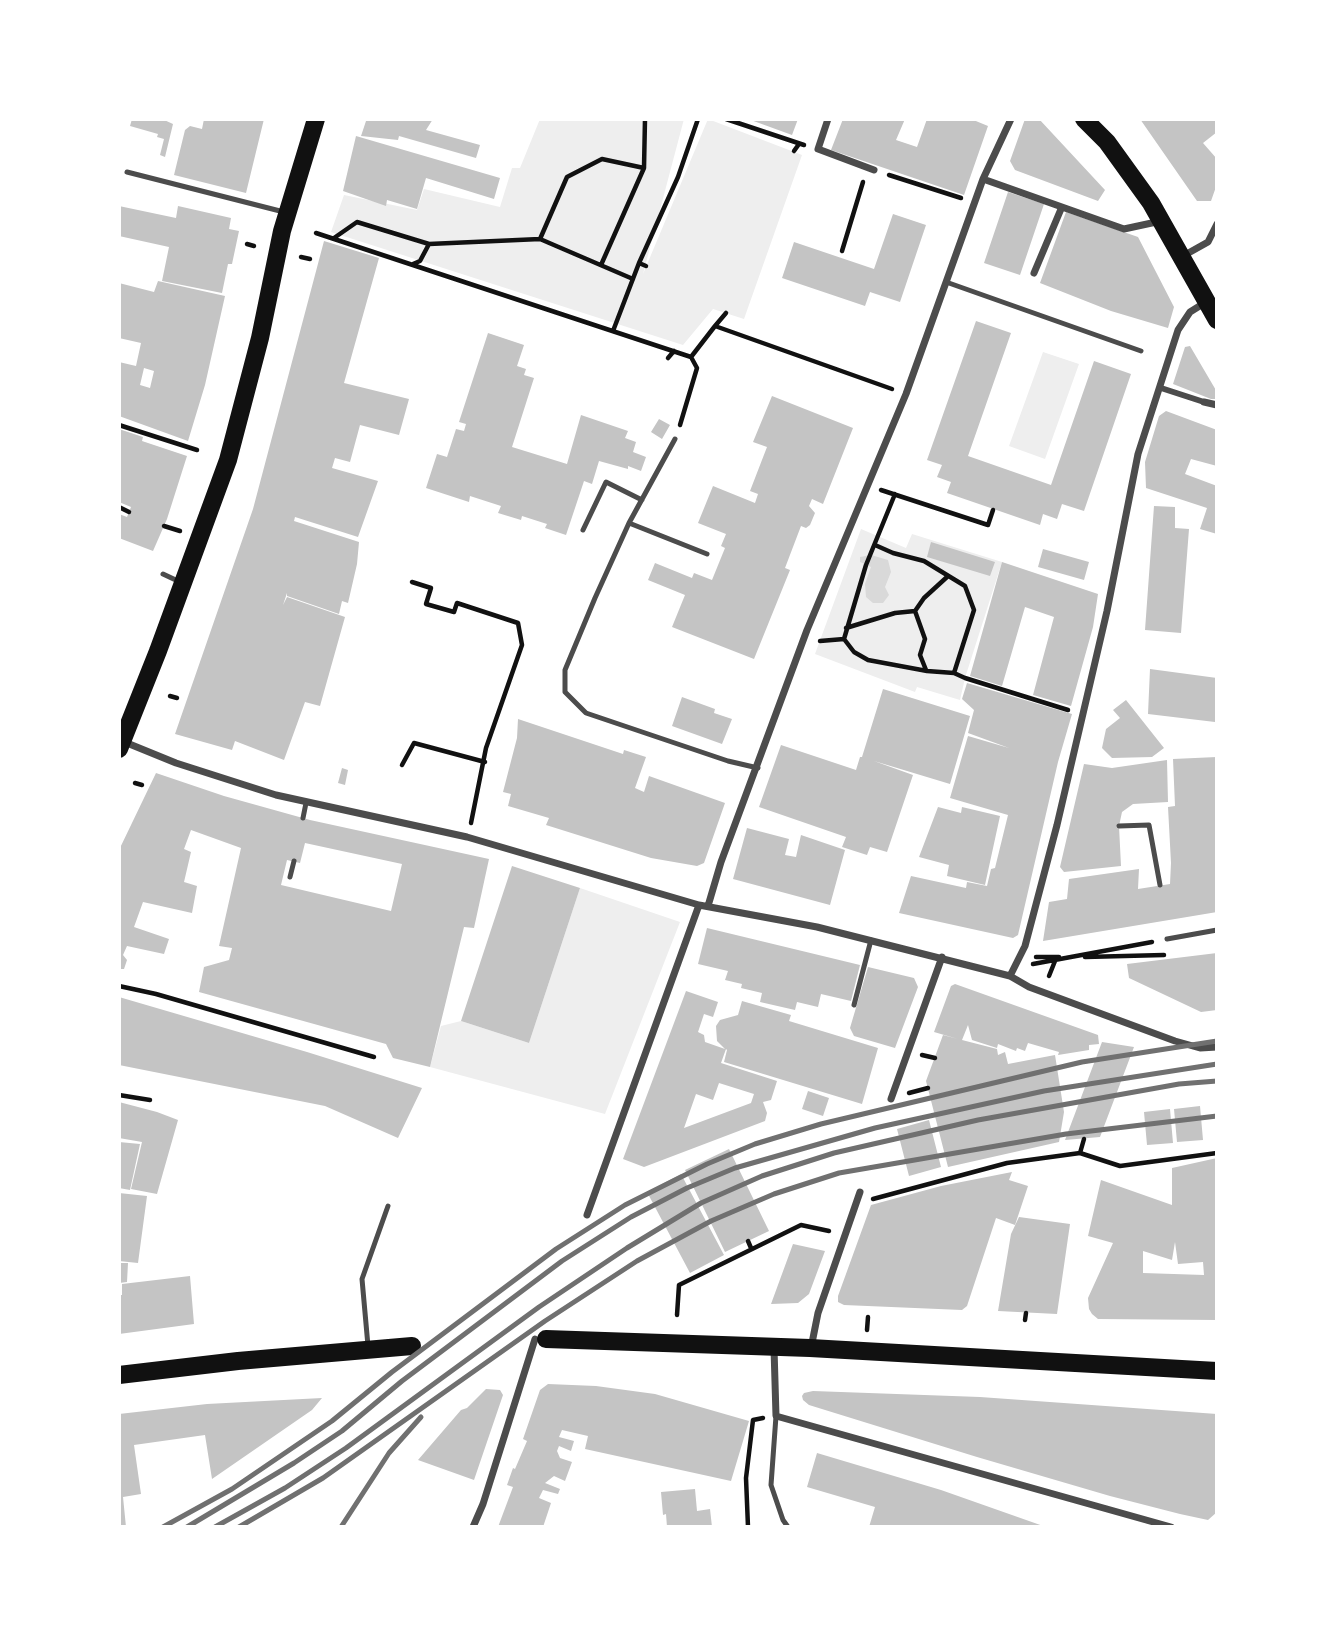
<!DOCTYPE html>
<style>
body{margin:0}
#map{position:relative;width:1336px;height:1646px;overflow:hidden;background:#fff;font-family:"IBM Plex Sans",sans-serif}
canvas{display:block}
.frame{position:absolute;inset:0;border:121px solid #fff;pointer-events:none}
</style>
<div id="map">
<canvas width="1336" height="1646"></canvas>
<div class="frame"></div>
</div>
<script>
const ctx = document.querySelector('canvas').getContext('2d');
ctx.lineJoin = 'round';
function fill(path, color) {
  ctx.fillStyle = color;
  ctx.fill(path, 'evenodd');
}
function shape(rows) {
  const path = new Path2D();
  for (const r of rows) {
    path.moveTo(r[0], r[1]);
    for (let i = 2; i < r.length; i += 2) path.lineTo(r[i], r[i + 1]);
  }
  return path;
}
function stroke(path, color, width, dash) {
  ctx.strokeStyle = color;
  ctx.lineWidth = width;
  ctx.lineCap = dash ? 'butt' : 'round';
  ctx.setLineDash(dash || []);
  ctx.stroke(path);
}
fill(shape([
 [540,119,684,119,643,274,708,119,802,155,744,319,713,309,683,345,331,232,344,195,417,210,424,189,500,207,512,168,520,168],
 [1043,352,1079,364,1045,459,1009,446],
 [861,529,906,548,912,534,1002,562,965,678,960,700,917,687,915,692,815,654],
 [580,888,680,922,605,1114,430,1067,441,1026,461,1021,529,1043]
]), '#eee');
fill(shape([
 [871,555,888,560,891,572,885,587,889,595,883,603,873,603,866,597,865,584,871,567,860,562,860,557]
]), '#d9d9d9');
fill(shape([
 [132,119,162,119,173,124,165,157,160,155,164,139,157,137,158,134,130,126],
 [204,119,264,119,246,193,174,175,185,130,190,126,202,129],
 [361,119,433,119,426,130,480,145,476,158,399,136,398,140,361,136,366,121],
 [748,119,798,119,792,135],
 [843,119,905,119,896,140,917,147,927,119,971,119,988,126,964,195,831,150],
 [1025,119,1039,119,1105,190,1098,201,1015,170,1010,161],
 [1140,119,1217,119,1217,132,1203,143,1217,159,1217,184,1211,201,1197,201],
 [356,136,500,178,494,199,426,178,417,209,387,200,386,206,343,191],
 [1008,192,1044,204,1020,275,984,263],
 [119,206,176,218,178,206,231,218,229,229,239,231,232,264,228,264,222,293,162,281,169,247,119,236],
 [1066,212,1138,237,1174,307,1168,328,1111,311,1040,283],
 [893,214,926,225,900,302,870,292,865,306,782,278,794,242,874,269],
 [324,241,379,258,344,383,409,399,399,435,360,425,350,462,335,458,332,468,378,481,358,537,295,517,294,521,359,542,357,564,348,603,342,601,339,614,287,596,287,593,283,605,287,597,345,617,320,706,305,702,284,760,235,741,232,750,175,734,253,509],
 [158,281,225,296,205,385,188,441,119,416,119,362,136,366,141,343,119,338,119,283,154,292],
 [144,368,154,371,150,388,140,385],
 [976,321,1011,333,968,456,1051,485,1094,361,1131,374,1084,511,1062,504,1057,519,1043,514,1040,525,947,493,951,482,937,477,942,465,927,460],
 [488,333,524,345,517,366,526,369,524,375,534,378,512,447,567,464,581,415,628,431,625,438,636,442,633,452,646,457,641,471,628,466,628,469,599,461,592,484,584,481,566,535,545,528,547,524,522,516,521,520,498,513,501,506,470,496,469,502,426,488,437,454,447,457,456,429,464,431,466,424,459,422],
 [1190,346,1217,392,1217,399,1211,399,1173,384,1185,347],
 [772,396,853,428,823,504,812,499,809,506,815,513,810,525,806,528,801,526,785,568,790,570,754,659,672,627,685,595,648,580,655,563,692,578,694,573,712,580,725,548,721,546,726,534,698,523,713,486,755,503,758,494,750,491,767,447,753,442],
 [1166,411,1217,430,1217,466,1191,459,1185,474,1217,486,1217,534,1200,529,1207,508,1146,488,1145,462,1159,416],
 [659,419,670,425,662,439,651,432],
 [119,429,143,437,142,441,187,456,167,519,153,551,119,538,119,514,127,517,131,507,119,502],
 [1154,506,1175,507,1175,528,1189,529,1181,633,1145,630],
 [931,542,995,562,990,576,927,557],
 [1043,549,1089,562,1084,580,1038,567],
 [1002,562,1098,594,1093,627,1071,706,1033,695,1054,617,1025,607,1002,686,970,676],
 [1150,669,1217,678,1215,722,1148,714],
 [967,683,1072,714,1058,762,1018,935,1013,938,899,913,911,876,966,888,967,882,987,886,991,869,995,868,1008,815,950,798,968,736,1009,748,968,733,974,710,962,699],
 [883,689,970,716,950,784,874,761,913,775,887,852,870,847,867,855,842,847,846,837,759,807,781,745,856,770,860,757,862,757],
 [682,697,715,709,714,713,732,719,722,744,672,726],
 [1126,700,1164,748,1152,757,1112,758,1102,748,1106,729,1120,718,1113,710],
 [518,719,623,754,624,750,646,757,635,788,644,792,649,776,725,803,704,863,697,866,651,858,546,825,549,818,508,806,511,794,503,792,517,738],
 [1217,757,1217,912,1043,941,1049,902,1067,899,1069,879,1139,869,1138,889,1170,884,1171,863,1168,807,1175,806,1173,759],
 [1167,760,1168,802,1133,804,1122,812,1119,826,1121,866,1064,872,1060,867,1084,764,1112,768],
 [342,768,348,770,345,785,338,783],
 [156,773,224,796,310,820,489,859,474,928,464,927,430,1067,393,1058,386,1044,199,992,204,967,229,960,232,948,219,946,241,848,191,830,184,849,191,852,184,882,197,886,192,913,143,902,134,927,169,939,164,954,127,946,123,955,127,960,124,969,119,969,119,850],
 [305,843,402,864,391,911,281,885,287,860,300,863],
 [938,807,961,813,962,807,1000,816,985,885,947,876,949,865,919,857],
 [747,828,789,839,785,855,796,857,801,835,845,850,830,905,733,879],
 [512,866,580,888,529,1043,461,1021],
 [707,928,860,965,851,1001,821,994,818,1007,797,1002,795,1010,760,1002,762,993,741,988,742,984,725,980,728,971,698,964],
 [1217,953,1217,1010,1201,1012,1129,978,1127,964],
 [868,967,914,978,918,987,895,1048,854,1036,850,1028],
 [955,984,1098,1035,1099,1044,1089,1045,1089,1050,1058,1055,1059,1052,1028,1043,1025,1051,1017,1048,1016,1051,998,1044,997,1048,972,1040,968,1025,962,1040,997,1049,998,1055,1005,1052,1008,1064,1055,1055,1064,1112,1059,1142,948,1167,926,1081,943,1035,958,1039,934,1032,951,986],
 [686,991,718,1002,713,1017,704,1014,698,1032,704,1035,705,1042,725,1049,717,1041,716,1026,720,1020,738,1015,742,1001,791,1015,789,1021,878,1048,862,1104,724,1062,727,1050,726,1049,721,1063,777,1081,771,1100,763,1102,767,1113,765,1121,644,1167,623,1159],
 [719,1083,754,1094,751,1103,684,1128,696,1094,713,1100],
 [119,997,307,1052,422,1088,398,1138,325,1106,119,1065],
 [1102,1042,1134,1047,1100,1137,1065,1140],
 [808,1091,829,1098,823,1116,802,1109],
 [119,1102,157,1112,178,1120,157,1194,131,1189,142,1142,119,1138],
 [1200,1106,1203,1140,1177,1142,1174,1109],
 [1170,1109,1173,1143,1147,1145,1144,1112],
 [929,1120,941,1167,909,1176,897,1129],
 [119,1142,140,1144,130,1190,119,1188],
 [729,1149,769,1231,725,1252,685,1170],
 [1217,1158,1217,1320,1098,1319,1092,1314,1089,1309,1088,1298,1113,1243,1088,1236,1101,1180,1172,1205,1172,1168],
 [1175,1242,1178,1264,1203,1262,1204,1275,1143,1273,1143,1251,1172,1260],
 [1012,1172,1009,1180,1028,1186,1015,1225,996,1218,967,1306,962,1310,844,1305,838,1302,838,1296,871,1205,941,1186],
 [681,1174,724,1255,690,1273,647,1192],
 [119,1193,147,1196,138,1263,119,1261],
 [1019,1217,1070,1224,1057,1314,998,1311,1011,1234],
 [793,1244,825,1251,809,1294,798,1303,771,1304],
 [119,1263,128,1263,127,1282,119,1283],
 [190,1276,194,1324,119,1334,119,1295,122,1295,122,1284],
 [548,1384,596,1386,655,1394,749,1421,731,1481,585,1449,588,1436,562,1430,559,1437,574,1441,571,1451,559,1446,557,1451,560,1458,572,1462,565,1481,554,1476,545,1483,560,1489,558,1494,543,1490,539,1498,551,1503,543,1527,498,1527,513,1487,507,1485,513,1468,515,1469,527,1441,523,1439,540,1390],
 [486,1389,500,1390,503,1395,474,1480,418,1460,461,1410,467,1408],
 [813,1391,980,1397,1217,1414,1217,1512,1208,1520,1180,1514,1110,1496,977,1457,809,1405,803,1400,802,1396,804,1393],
 [322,1398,312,1410,212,1479,205,1435,134,1445,141,1494,123,1497,126,1527,119,1527,119,1414,207,1404],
 [817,1453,941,1490,1046,1527,869,1527,875,1507,807,1487],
 [695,1489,697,1511,710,1509,712,1527,667,1527,666,1514,663,1515,661,1492]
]), '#c4c4c4');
stroke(shape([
 [726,119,804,145],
 [794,151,799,144],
 [644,168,645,119],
 [889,175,961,198],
 [316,233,691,357],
 [334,238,357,222,429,244,540,239,633,279],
 [540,239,567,177,602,159,644,168,601,265],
 [247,244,254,246],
 [842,251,863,182],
 [301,257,310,259],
 [639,263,646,266],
 [413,264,420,261,429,244],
 [715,326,726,313],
 [613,331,639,263,678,177,698,119],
 [691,357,715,326,892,389],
 [668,358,674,351],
 [119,425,197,450],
 [680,425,697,368,691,357],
 [881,490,988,525,993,510],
 [119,507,129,512],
 [164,526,180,531],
 [875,545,893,553,924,561,965,586,974,610,954,673],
 [412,582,431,588,426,604,454,612,457,603,518,623,522,645,486,748,471,823],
 [915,611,924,598,947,577],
 [846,628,895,613,915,611,925,639,920,655,926,670],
 [844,639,866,565,895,494],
 [820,641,844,639,854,652,868,660,927,671,954,673,965,678,1068,710],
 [170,696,177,698],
 [402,765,414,743,485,762],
 [135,783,142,785],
 [1036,957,1059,957],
 [1085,957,1164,955],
 [1033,964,1152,942],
 [1049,976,1055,961],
 [119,986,156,994,374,1057],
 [922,1055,935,1058],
 [909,1093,928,1088],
 [119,1095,150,1100],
 [1080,1153,1084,1139],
 [873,1199,1007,1163,1080,1153,1120,1166,1217,1153],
 [748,1241,751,1248],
 [677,1315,679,1285,801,1225,829,1231],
 [1025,1320,1026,1313],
 [867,1330,868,1317],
 [748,1527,746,1478,753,1420,763,1418]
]), '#111', 4.5);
stroke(shape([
 [127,172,284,212],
 [946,282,1141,351],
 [675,439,629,523,595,598,565,670,565,692,586,713,728,761,758,768],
 [629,523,707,554],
 [583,530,606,482,642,500],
 [163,574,180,582],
 [303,818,306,803],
 [1119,826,1149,825,1160,885],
 [290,877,294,861],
 [1167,939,1217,930],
 [854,1005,871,940],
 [368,1346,362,1279,388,1206],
 [776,1416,771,1485,783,1520,788,1527]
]), '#4c4c4c', 5);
stroke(shape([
 [1161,388,1204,402]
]), '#4c4c4c', 6);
stroke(shape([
 [828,119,818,149,874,170],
 [983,179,1124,229,1161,221],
 [1183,256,1208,242,1217,224],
 [1034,273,1061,209],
 [1204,402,1217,405],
 [122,741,176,763,276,795,467,837,699,905,817,927,1010,976,1029,987,1175,1041,1200,1048,1217,1047],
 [708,906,721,862,807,630,906,394,983,179,1011,119],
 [1010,976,1025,946,1057,825,1107,611,1138,454,1178,330,1190,312,1206,302],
 [891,1099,942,957],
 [587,1215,699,905],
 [774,1348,776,1416,1171,1527],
 [811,1348,818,1313,860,1192],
 [473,1527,483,1504,535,1339]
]), '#4c4c4c', 7);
stroke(shape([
 [1084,119,1107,142,1151,203,1217,320],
 [119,749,158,651,228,460,260,338,282,231,316,119],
 [546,1339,810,1348,1217,1371],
 [119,1375,238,1361,412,1346]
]), '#111', 18);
stroke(shape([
 [163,1527,232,1489,332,1421,392,1372,556,1249,625,1205,707,1164,755,1144,821,1124,1082,1062,1217,1041],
 [187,1527,294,1463,342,1431,402,1381,562,1261,631,1217,687,1188,735,1168,875,1128,1044,1091,1217,1064],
 [215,1527,285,1488,346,1448,539,1307,627,1248,701,1203,762,1176,834,1153,978,1120,1179,1084,1217,1081],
 [239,1527,323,1478,545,1321,637,1261,711,1221,774,1194,839,1173,1066,1134,1217,1116],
 [341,1527,389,1453,421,1417]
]), '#707070', 5);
</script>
